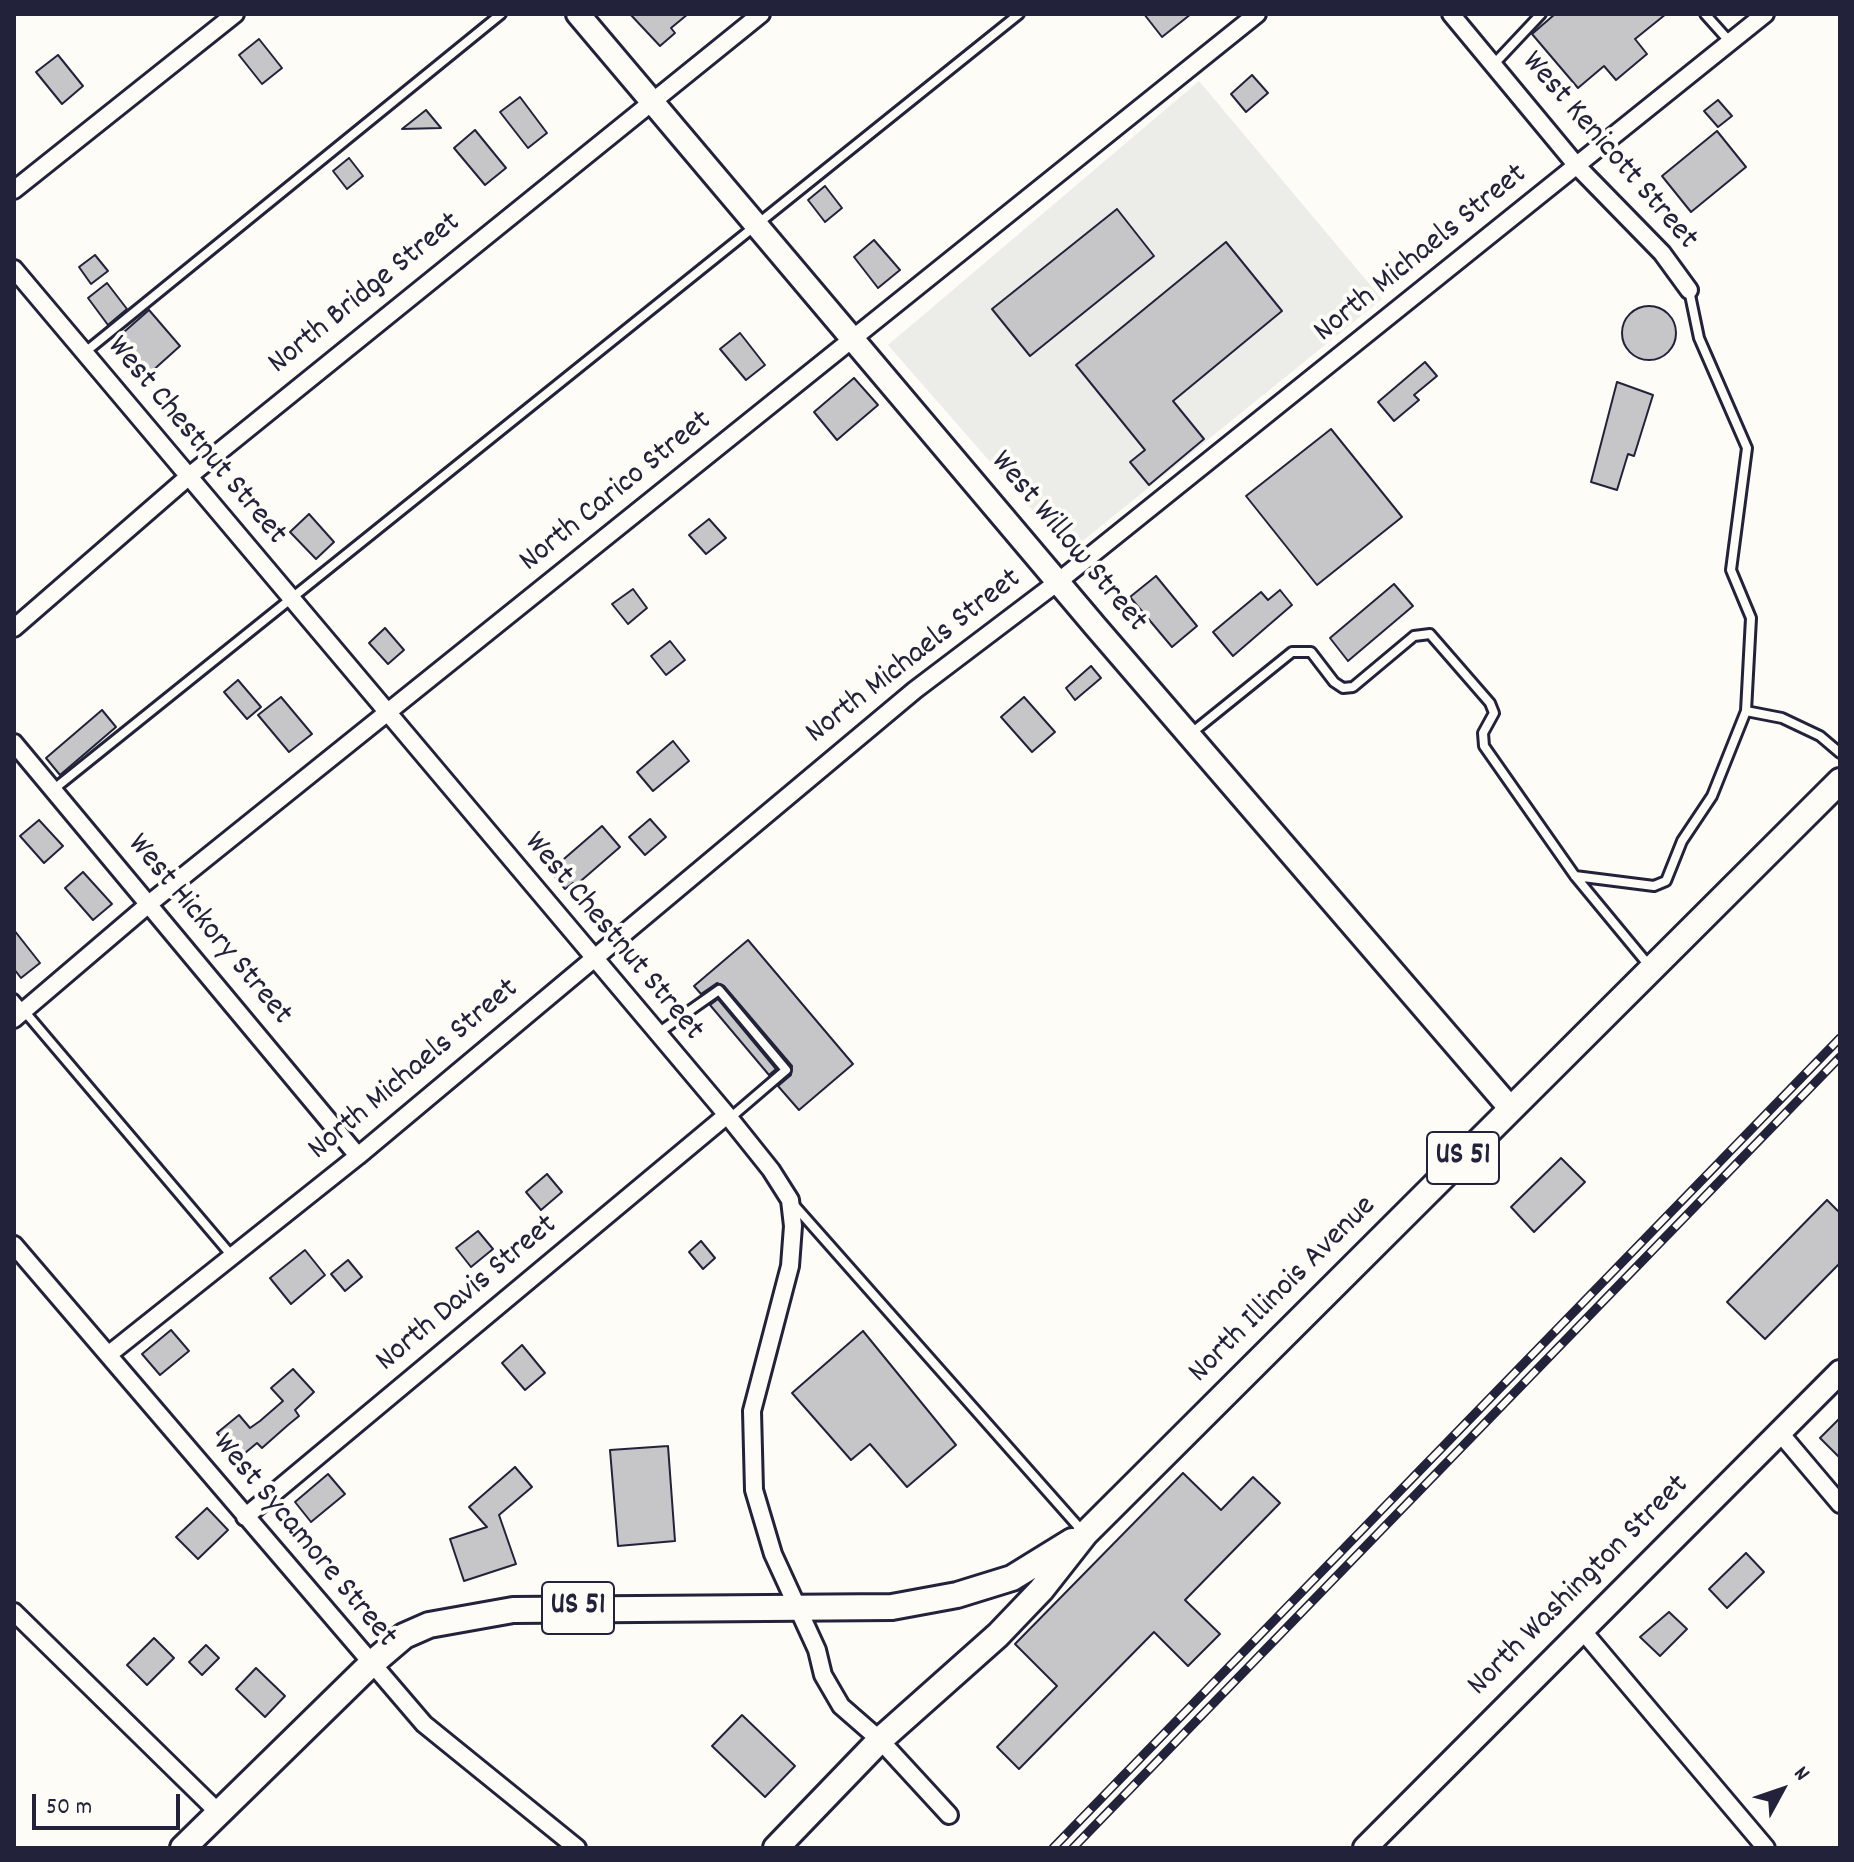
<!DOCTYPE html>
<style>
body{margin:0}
#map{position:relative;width:1854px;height:1862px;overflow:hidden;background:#fdfcf7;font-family:Dekko,sans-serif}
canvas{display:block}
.frame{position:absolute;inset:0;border:16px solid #22223b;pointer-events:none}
.north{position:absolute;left:1742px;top:1750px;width:80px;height:80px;-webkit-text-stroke:6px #fdfcf7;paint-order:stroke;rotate:50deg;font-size:22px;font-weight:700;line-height:32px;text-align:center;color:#22223b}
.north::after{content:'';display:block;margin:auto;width:28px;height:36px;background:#22223b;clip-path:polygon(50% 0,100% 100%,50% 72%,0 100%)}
.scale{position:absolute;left:32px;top:1794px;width:148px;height:36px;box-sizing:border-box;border:4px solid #22223b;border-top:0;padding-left:10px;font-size:24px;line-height:28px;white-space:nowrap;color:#22223b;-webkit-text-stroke:6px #fdfcf7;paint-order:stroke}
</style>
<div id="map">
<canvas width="1854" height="1862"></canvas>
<div class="frame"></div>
<div class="north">N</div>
<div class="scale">50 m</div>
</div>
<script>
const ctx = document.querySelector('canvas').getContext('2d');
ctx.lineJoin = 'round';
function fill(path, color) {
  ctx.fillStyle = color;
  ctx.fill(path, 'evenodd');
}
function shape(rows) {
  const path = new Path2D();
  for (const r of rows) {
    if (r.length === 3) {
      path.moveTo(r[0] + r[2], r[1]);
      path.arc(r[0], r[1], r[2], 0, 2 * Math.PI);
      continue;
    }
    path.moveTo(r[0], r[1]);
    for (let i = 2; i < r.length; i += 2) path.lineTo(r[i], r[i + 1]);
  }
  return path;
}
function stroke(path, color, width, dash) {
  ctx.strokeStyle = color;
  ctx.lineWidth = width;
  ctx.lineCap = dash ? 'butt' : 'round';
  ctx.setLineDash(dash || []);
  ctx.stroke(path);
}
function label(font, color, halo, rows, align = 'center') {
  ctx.font = font + ' Dekko,sans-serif';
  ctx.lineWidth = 8;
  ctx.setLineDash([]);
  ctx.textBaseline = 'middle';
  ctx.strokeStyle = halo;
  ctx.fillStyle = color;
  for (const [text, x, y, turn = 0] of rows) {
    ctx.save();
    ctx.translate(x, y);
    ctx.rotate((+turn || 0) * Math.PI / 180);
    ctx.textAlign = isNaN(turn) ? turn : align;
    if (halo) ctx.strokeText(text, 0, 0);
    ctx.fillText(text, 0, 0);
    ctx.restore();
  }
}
fill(shape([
 [1199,81,1382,299,1069,552,888,345]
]), '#ecece9');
const building = shape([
 [630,14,688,14,671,28,675,33,660,46,630,14],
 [1144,14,1191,14,1162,37,1144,14],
 [1555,14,1666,14,1635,39,1647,54,1616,80,1604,66,1578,88,1532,34,1555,14],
 [259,39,282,68,262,84,239,55,259,39],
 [58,55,83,86,62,104,36,72,58,55],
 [1252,75,1268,93,1246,112,1231,94,1252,75],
 [520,97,547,133,528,148,500,112,520,97],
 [1718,100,1732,116,1718,127,1704,111,1718,100],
 [426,110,441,128,402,129,426,110],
 [475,130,506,168,485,185,454,148,475,130],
 [1717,131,1746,167,1691,212,1662,176,1717,131],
 [349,158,363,176,347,189,333,171,349,158],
 [825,186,842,208,825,222,808,200,825,186],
 [1117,209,1154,256,1030,356,992,309,1117,209],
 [874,240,900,270,878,288,854,257,874,240],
 [1226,242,1282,311,1173,401,1204,439,1149,485,1130,462,1145,450,1076,365,1226,242],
 [95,255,108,271,91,284,79,267,95,255],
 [107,283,127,309,108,325,88,298,107,283],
 [1649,333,27],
 [149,310,180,346,150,373,116,339,149,310],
 [740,333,765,365,746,380,720,349,740,333],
 [1425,362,1437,376,1414,395,1419,400,1394,421,1378,402,1425,362],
 [854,378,878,405,837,440,814,412,854,378],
 [1617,382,1653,395,1634,456,1628,454,1617,490,1591,482,1617,382],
 [1331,429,1402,517,1317,585,1246,496,1331,429],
 [309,514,334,542,316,559,290,532,309,514],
 [709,519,726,538,706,554,689,535,709,519],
 [1156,576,1197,626,1172,647,1130,597,1156,576],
 [1394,584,1413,606,1348,661,1330,638,1394,584],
 [633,589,647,608,628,624,612,604,633,589],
 [1280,590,1292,605,1233,656,1213,632,1261,592,1268,600,1280,590],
 [385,628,404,650,388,664,369,643,385,628],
 [670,641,685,660,666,675,651,656,670,641],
 [1091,666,1101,678,1075,700,1066,688,1091,666],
 [238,680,261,707,247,719,224,692,238,680],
 [281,697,312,734,289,752,258,715,281,697],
 [1024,697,1055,732,1032,752,1001,717,1024,697],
 [102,710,116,727,60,775,46,758,102,710],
 [673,741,689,761,653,791,637,772,673,741],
 [650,819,666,837,645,855,629,837,650,819],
 [39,820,63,846,44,863,20,836,39,820],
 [602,826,620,847,575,886,573,883,565,889,550,871,602,826],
 [83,872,112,904,93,920,65,888,83,872],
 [14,930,40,963,21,978,14,969,14,930],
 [748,940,853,1064,799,1110,778,1086,791,1075,792,1066,724,986,717,983,701,994,694,986,748,940],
 [718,999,776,1069,769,1075,710,1005,718,999],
 [1561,1158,1585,1182,1534,1232,1511,1207,1561,1158],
 [547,1174,562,1192,541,1210,526,1192,547,1174],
 [1827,1200,1840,1213,1840,1263,1765,1339,1727,1302,1827,1200],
 [478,1231,493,1249,471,1267,456,1248,478,1231],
 [701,1241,715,1258,703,1269,689,1252,701,1241],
 [305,1250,325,1275,291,1304,270,1278,305,1250],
 [348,1260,362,1277,345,1291,331,1274,348,1260],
 [171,1330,189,1351,160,1375,142,1354,171,1330],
 [863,1331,956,1445,907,1487,870,1444,851,1460,792,1393,863,1331],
 [522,1345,545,1373,525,1390,502,1363,522,1345],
 [293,1369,314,1392,295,1410,299,1416,288,1425,262,1448,257,1443,239,1458,217,1433,239,1415,250,1428,260,1421,283,1401,271,1388,293,1369],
 [1840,1418,1840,1458,1820,1438,1840,1418],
 [668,1446,675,1541,618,1546,610,1450,668,1446],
 [515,1467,532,1487,499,1515,516,1564,464,1581,450,1539,487,1527,469,1507,515,1467],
 [1183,1473,1221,1510,1253,1477,1280,1503,1185,1600,1220,1634,1188,1666,1154,1632,1019,1769,997,1747,1057,1686,1015,1644,1183,1473],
 [328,1474,345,1494,311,1522,295,1502,328,1474],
 [207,1508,228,1530,198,1559,176,1537,207,1508],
 [1746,1553,1764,1572,1727,1608,1709,1589,1746,1553],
 [1669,1612,1687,1629,1660,1656,1640,1637,1669,1612],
 [154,1638,174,1658,147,1685,127,1665,154,1638],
 [206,1645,219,1658,202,1675,189,1662,206,1645],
 [256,1668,285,1696,265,1717,236,1689,256,1668],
 [742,1715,795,1766,765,1797,712,1746,742,1715]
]);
fill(building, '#c6c6c8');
stroke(building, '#22223b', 2);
const lane = shape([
 [1705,14,1730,42],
 [1494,64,1541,14],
 [84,353,501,14],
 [1746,711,1782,718,1820,736,1840,753],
 [1189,735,1292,652,1311,652,1334,682,1343,688,1353,687,1414,636,1430,634,1490,703,1494,713,1483,733,1484,746,1575,876,1651,968],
 [54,789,1019,14],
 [1575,876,1654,886,1666,881,1682,841,1712,796,1746,711,1751,618,1731,570,1747,448,1699,338,1689,290],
 [14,999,232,1256],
 [658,1033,719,990,786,1070,730,1118],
 [794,1205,1084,1533]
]);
const street = shape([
 [1451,14,1577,166,1662,253,1689,290],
 [14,190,235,14],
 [14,269,727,1115,771,1170,790,1200,793,1226,790,1266,752,1411,754,1490,773,1554,817,1650,823,1675,841,1706,880,1740,949,1815],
 [14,628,188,477,761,14],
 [14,743,358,1156],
 [14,1019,150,903,1257,14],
 [14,1245,424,1724,577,1848],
 [108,1355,358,1156,915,690,1059,581,1765,14],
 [1780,1433,1840,1504],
 [245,1517,727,1115],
 [14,1612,218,1812],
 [1582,1630,1766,1848]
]);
const secondary = shape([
 [578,14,1095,626,1511,1109],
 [1365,1848,1840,1372]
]);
const primary = shape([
 [183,1848,370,1665,404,1636,429,1625,513,1610,892,1607,957,1595,1012,1578,1072,1541],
 [776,1848,880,1740,998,1635,1041,1590,1085,1534,1840,781]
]);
stroke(lane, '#22223b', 14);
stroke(street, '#22223b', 22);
stroke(secondary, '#22223b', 28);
stroke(primary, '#22223b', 30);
stroke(lane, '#fdfcf7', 8);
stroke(street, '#fdfcf7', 16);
stroke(secondary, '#fdfcf7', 22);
stroke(primary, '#fdfcf7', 24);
const rail = shape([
 [1053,1848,1840,1038],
 [1073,1848,1840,1057]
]);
stroke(rail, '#22223b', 9);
stroke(rail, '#fdfcf7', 6, [18]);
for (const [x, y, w] of [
 [1463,1158,72],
 [578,1608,72]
]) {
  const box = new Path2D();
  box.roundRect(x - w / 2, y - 26, w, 52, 6);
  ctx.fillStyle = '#fdfcf7';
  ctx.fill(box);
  stroke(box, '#22223b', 2);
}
label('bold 30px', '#22223b', null, [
 ["US 51",1463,1158],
 ["US 51",578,1608]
]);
label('32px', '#22223b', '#fdfcf7', [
 ["West Kenicott Street",1608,152,49],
 ["North Michaels Street",1422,255,-39],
 ["North Bridge Street",366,295,-39],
 ["West Chestnut Street",195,442,50],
 ["North Carico Street",617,493,-39],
 ["West Willow Street",1067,543,50],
 ["North Michaels Street",915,658,-38],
 ["West Hickory Street",208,931,50],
 ["West Chestnut Street",612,938,50],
 ["North Michaels Street",415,1071,-40],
 ["North Illinois Avenue",1284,1291,-45],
 ["North Davis Street",468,1295,-40],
 ["West Sycamore Street",303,1542,50],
 ["North Washington Street",1580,1587,-45]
]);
</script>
